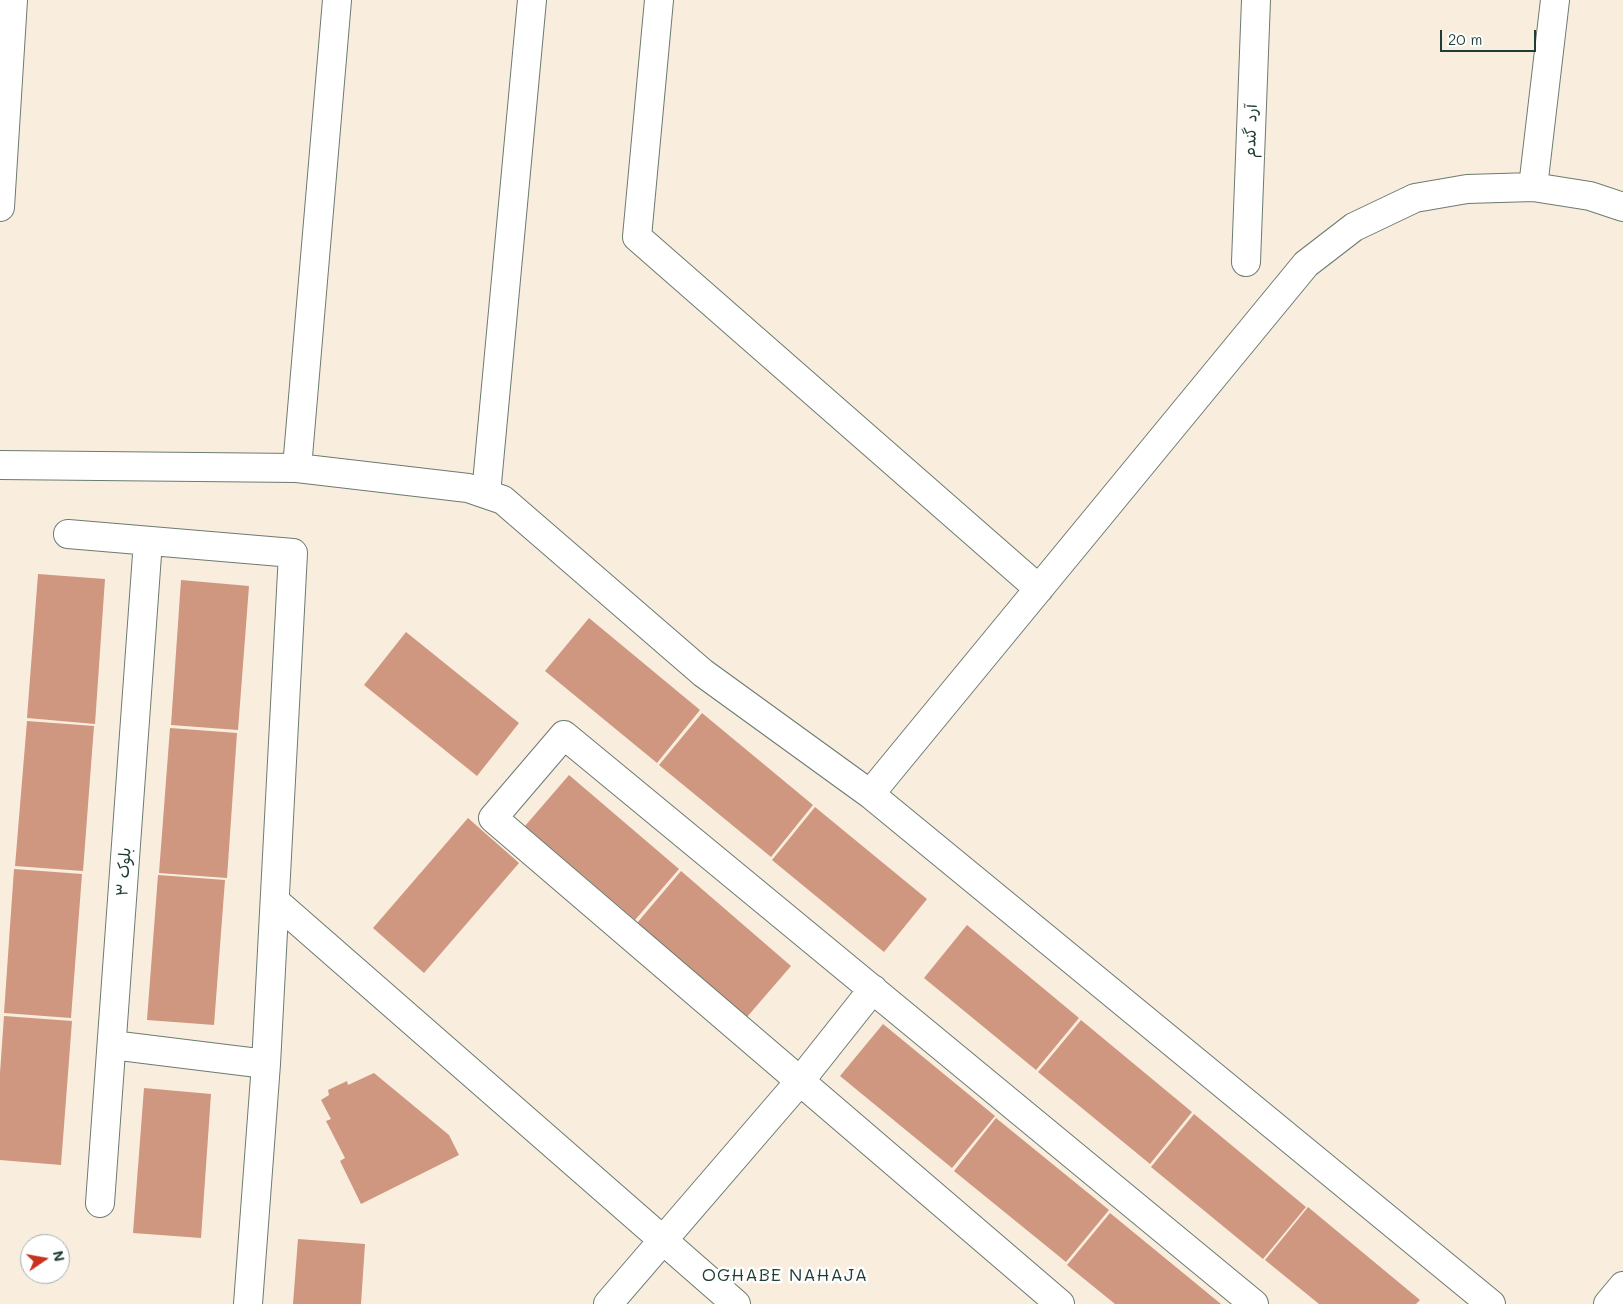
<!DOCTYPE html>
<meta charset="utf-8">
<style>
body{margin:0}
#map{position:relative;width:1623px;height:1304px;overflow:hidden;background:#f9edde;font-family:Mali,sans-serif}
canvas{display:block}
.north{position:absolute;left:20px;top:1234px;width:50px;height:50px;box-sizing:border-box;background:#fff;border:1px solid #a5b1ae;border-radius:50%;rotate:78deg;font-size:14px;font-weight:700;line-height:20px;text-align:center;color:#1f3d34}
.north::after{content:'';display:block;margin:auto;width:18px;height:22px;background:#c8321e;clip-path:polygon(50% 0,100% 100%,50% 72%,0 100%)}
.scale{position:absolute;left:1440px;top:30px;width:96px;height:22px;box-sizing:border-box;border:2px solid #1f3d34;border-top:0;padding-left:6px;font-size:15px;line-height:18px;white-space:nowrap;color:#1f3d34;-webkit-text-stroke:4px #fff;paint-order:stroke}
</style>
<div id="map">
<canvas width="1623" height="1304"></canvas>
<div class="north">N</div>
<div class="scale">20 m</div>
</div>
<script>
const ctx = document.querySelector('canvas').getContext('2d');
ctx.lineJoin = 'round';
function fill(path, color) {
  ctx.fillStyle = color;
  ctx.fill(path, 'evenodd');
}
function shape(rows) {
  const path = new Path2D();
  for (const r of rows) {
    path.moveTo(r[0], r[1]);
    for (let i = 2; i < r.length; i += 2) path.lineTo(r[i], r[i + 1]);
  }
  return path;
}
function stroke(path, color, width, dash) {
  ctx.strokeStyle = color;
  ctx.lineWidth = width;
  ctx.lineCap = dash ? 'butt' : 'round';
  ctx.setLineDash(dash || []);
  ctx.stroke(path);
}
function label(font, color, halo, rows, align = 'center') {
  ctx.font = font + ' Mali,"Playpen Sans Arabic",sans-serif';
  ctx.lineWidth = 5;
  ctx.setLineDash([]);
  ctx.textBaseline = 'middle';
  ctx.strokeStyle = halo;
  ctx.fillStyle = color;
  for (const [text, x, y, turn = 0] of rows) {
    ctx.save();
    ctx.translate(x, y);
    ctx.rotate((+turn || 0) * Math.PI / 180);
    ctx.textAlign = isNaN(turn) ? turn : align;
    if (halo) ctx.strokeText(text, 0, 0);
    ctx.fillText(text, 0, 0);
    ctx.restore();
  }
}
fill(shape([
 [38,574,105,579,95,724,27,718],
 [181,580,249,586,238,730,171,725],
 [589,618,700,710,657,763,545,671],
 [406,632,519,723,477,776,364,685],
 [702,713,813,805,771,857,659,765],
 [27,721,94,726,83,871,15,866],
 [170,728,237,733,227,878,159,873],
 [569,775,679,869,635,920,525,826],
 [815,807,927,899,884,952,772,860],
 [468,818,519,863,424,973,373,928],
 [14,869,82,874,71,1018,4,1013],
 [681,871,791,966,747,1017,637,923],
 [158,875,225,880,214,1025,147,1020],
 [967,925,1079,1018,1036,1070,924,978],
 [4,1016,72,1021,61,1165,0,1160,0,1073],
 [1081,1020,1192,1112,1150,1164,1038,1072],
 [883,1024,995,1116,952,1168,840,1076],
 [374,1073,449,1135,459,1155,361,1204,340,1161,345,1158,326,1121,331,1119,321,1100,329,1095,328,1090,347,1081,348,1085],
 [144,1088,211,1094,201,1238,133,1233],
 [1194,1114,1306,1207,1263,1259,1151,1167],
 [996,1118,1109,1210,1066,1262,954,1171],
 [1308,1207,1420,1300,1416,1304,1319,1304,1265,1260],
 [1110,1213,1221,1304,1115,1304,1067,1265],
 [298,1239,365,1244,361,1304,293,1304]
]), '#cf9780');
const minor = shape([
 [659,0,637,237,1039,589],
 [1533,187,1555,0],
 [0,207,13,0],
 [1246,262,1256,0],
 [0,465,297,468,337,0],
 [297,468,468,488,503,500,703,673,870,794,1306,264,1354,227,1415,198,1467,189,1533,187,1590,196,1623,207],
 [486,494,532,0],
 [68,534,293,553,266,1064,248,1304],
 [870,794,1491,1304],
 [275,901,736,1304],
 [112,1045,266,1064],
 [100,1203,148,541],
 [608,1304,800,1081,873,989],
 [1060,1304,493,818,564,735,1254,1304],
 [1608,1304,1623,1286]
]);
stroke(minor, '#6b7b70', 30);
stroke(minor, '#fff', 28);
label('16px', '#1f3d34', '#fff', [
 ["آرد گندم",1251,131,-88],
 ["بلوک ۳",124,872,-86]
]);
ctx.letterSpacing = '1px';
label('18px', '#1f3d34', '#fff', [
 ["OGHABE NAHAJA",785,1275]
]);
ctx.letterSpacing = '0px';
</script>
